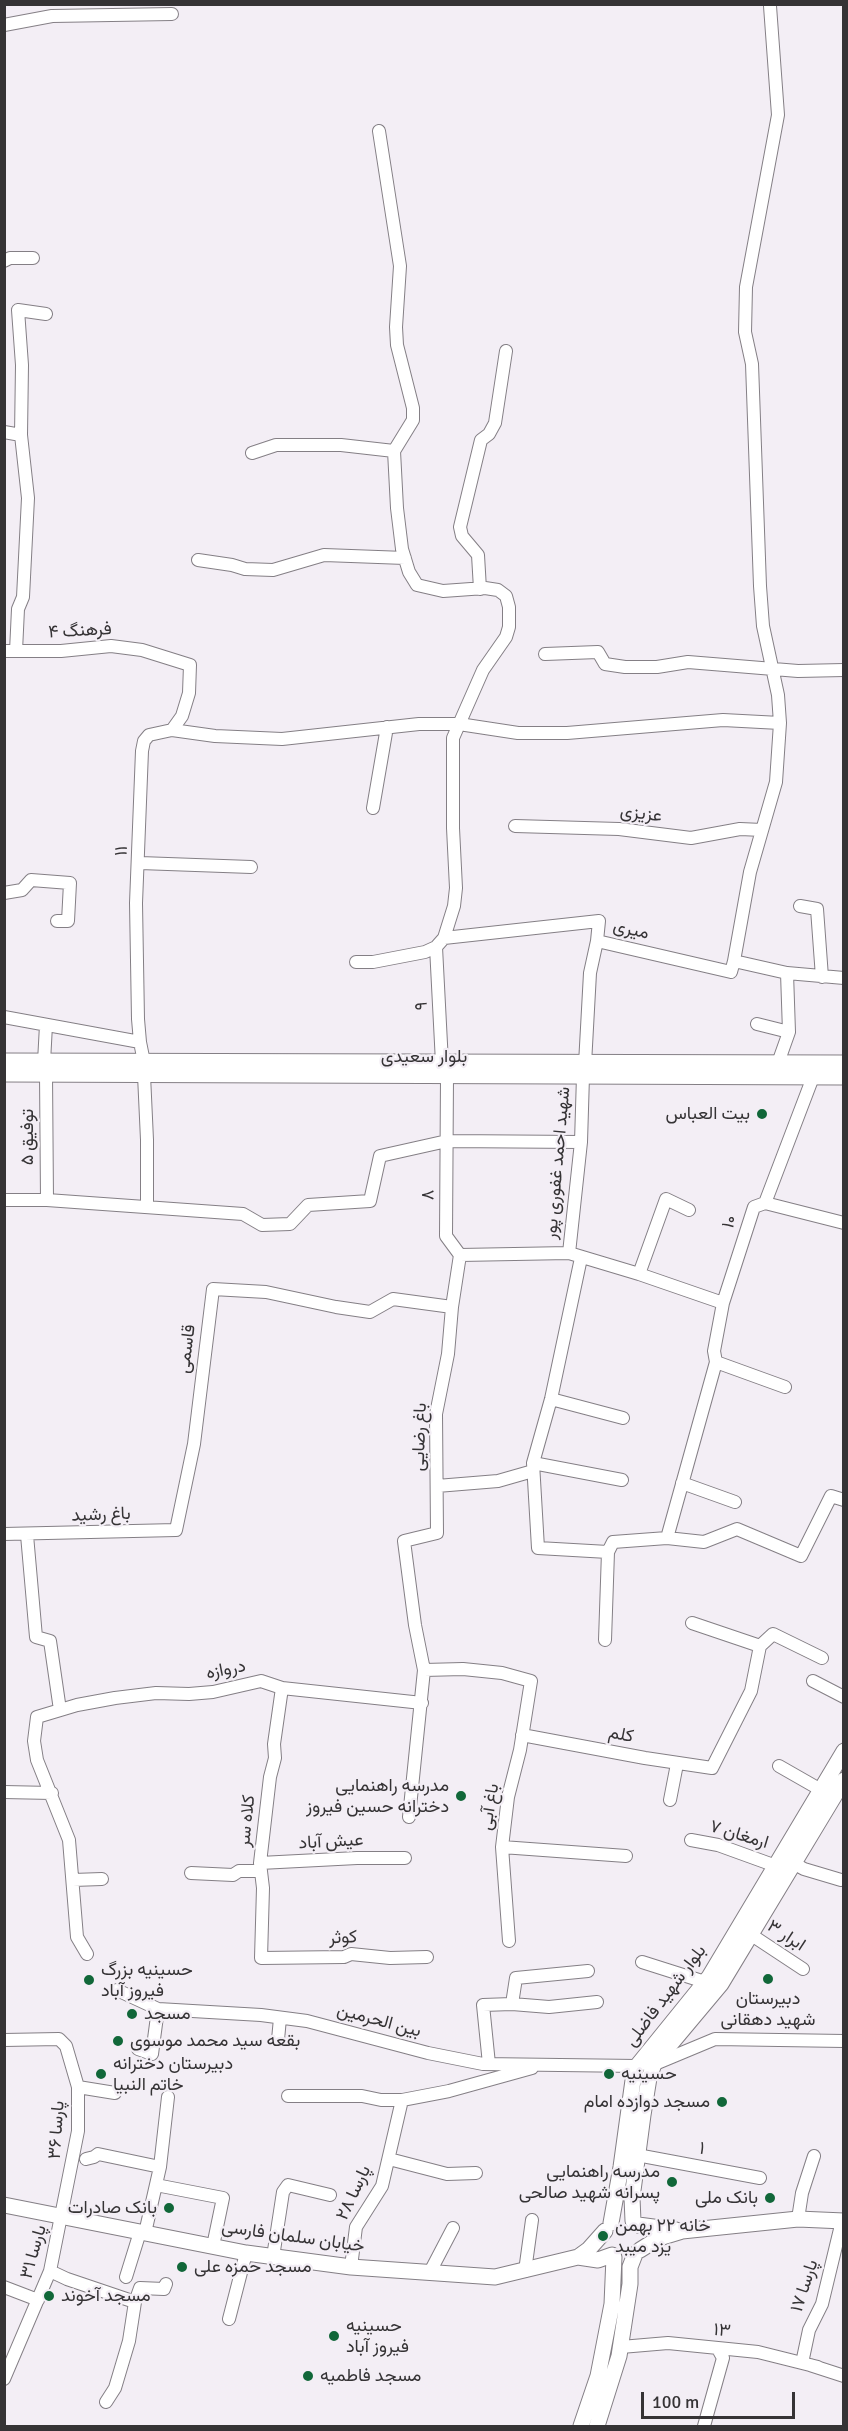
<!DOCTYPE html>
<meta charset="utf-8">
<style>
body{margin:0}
#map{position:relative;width:848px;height:2431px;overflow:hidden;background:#f3eef5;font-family:Signika,sans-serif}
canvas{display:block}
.frame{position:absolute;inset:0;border:6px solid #353335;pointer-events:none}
.scale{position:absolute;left:641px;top:2392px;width:154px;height:27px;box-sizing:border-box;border:3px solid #353335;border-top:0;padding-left:8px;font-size:18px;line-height:21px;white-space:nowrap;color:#353335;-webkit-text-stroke:4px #f3eef5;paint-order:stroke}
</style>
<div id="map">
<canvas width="848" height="2431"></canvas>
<div class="frame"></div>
<div class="scale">100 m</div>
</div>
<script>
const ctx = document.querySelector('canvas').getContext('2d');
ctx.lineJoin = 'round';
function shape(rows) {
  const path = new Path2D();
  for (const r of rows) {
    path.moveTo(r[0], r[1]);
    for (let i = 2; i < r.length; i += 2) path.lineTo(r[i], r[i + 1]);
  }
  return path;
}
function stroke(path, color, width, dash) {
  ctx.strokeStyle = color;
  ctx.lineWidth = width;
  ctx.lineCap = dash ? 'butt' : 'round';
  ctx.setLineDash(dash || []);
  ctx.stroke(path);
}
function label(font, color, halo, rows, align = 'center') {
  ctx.font = font + ' Signika,Vazirmatn,sans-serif';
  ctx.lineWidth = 4.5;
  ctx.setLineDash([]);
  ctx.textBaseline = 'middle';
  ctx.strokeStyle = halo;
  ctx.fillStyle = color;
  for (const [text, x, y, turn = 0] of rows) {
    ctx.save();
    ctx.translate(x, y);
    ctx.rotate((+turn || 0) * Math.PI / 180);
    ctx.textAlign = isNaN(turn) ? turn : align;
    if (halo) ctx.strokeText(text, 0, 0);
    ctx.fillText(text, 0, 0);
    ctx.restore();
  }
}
const minor = shape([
 [4,25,52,16,172,14],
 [379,131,400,266,396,327,397,345,413,408,413,420,394,451,397,508,402,549,409,572,417,585,443,591,485,588,498,590,506,596,509,607,509,627,506,637,483,670,453,738,453,828,456,888,454,906,444,938],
 [4,261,10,258,33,258],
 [4,432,21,435,28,498,23,597,18,609,16,651],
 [21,435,22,365,18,310,46,314],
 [252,453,276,445,341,445,394,451],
 [198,560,232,565,245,569,273,570,324,555,405,558],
 [480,589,478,555,462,536,460,527,481,440,489,434,495,423,506,351],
 [4,651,61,651,111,646,142,650,190,665,189,693,182,716,172,730,149,735,144,741,142,751,136,903,138,1019,140,1042,144,1062],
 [545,654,598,652,605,664,625,667,657,667,688,662,798,671,844,670],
 [172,730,215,736,282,739,419,724,459,724,518,733,567,733,723,720,780,723],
 [373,808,387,727],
 [515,826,619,829,691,838,740,829,762,830],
 [140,863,251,867],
 [4,893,22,890,31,880,70,883,68,921,57,921],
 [800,906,817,909,822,977],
 [436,947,442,1063],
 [734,961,750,872,776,782,780,723,778,695,763,626,760,586,752,364,745,332,746,287,778,115,770,6],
 [356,962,373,962,425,952,436,947,444,938,599,921,597,941,731,972,734,961,787,973,844,978],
 [4,1017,140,1042],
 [757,1024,789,1032],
 [44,1062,46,1025],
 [778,1063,789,1032,787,973],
 [585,1064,590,973,597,941],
 [46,1074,47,1200],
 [144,1075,147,1140,147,1207],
 [4,1200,47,1200,243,1214,262,1225,290,1224,308,1205,370,1201,380,1156,447,1141,581,1142],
 [765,1203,844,1223],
 [569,1253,581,1142,583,1076],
 [460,1255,569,1253,639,1274,666,1199,689,1210],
 [581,1258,551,1399,533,1463,538,1548,608,1552,613,1542,667,1538],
 [639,1274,723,1303,754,1207,765,1203,813,1077],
 [723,1303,714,1351,716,1362,667,1538,704,1542,737,1529,801,1556,831,1496,844,1500],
 [716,1362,785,1387],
 [551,1399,623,1418],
 [533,1463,622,1480],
 [682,1483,735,1502],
 [437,1486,498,1481,533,1471],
 [4,1534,176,1530,194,1444,213,1289,266,1292,336,1307,370,1312,393,1299,452,1307],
 [27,1535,36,1637,50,1641,60,1710],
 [692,1623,760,1646],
 [605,1640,608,1552],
 [424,1670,463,1669,502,1673,531,1681,520,1750,508,1797,502,1847,509,1941],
 [813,1681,844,1697],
 [282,1688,274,1744,275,1758,270,1777,260,1863,263,1888,261,1958,344,1957,351,1954,390,1958,427,1957],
 [522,1735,645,1758,712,1768,751,1691,760,1646,773,1634,822,1658],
 [779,1766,821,1790],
 [4,1792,52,1793],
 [670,1800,677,1764],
 [409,1817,424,1670,415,1625,404,1541,437,1533,436,1414,448,1354,452,1307,460,1255,446,1236,447,1077],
 [691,1840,718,1845,776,1866],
 [502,1847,626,1856],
 [260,1863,357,1858,405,1858],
 [793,1863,804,1869,841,1880],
 [191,1873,233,1875,239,1871,261,1871],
 [73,1880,102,1879],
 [750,1934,803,1969],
 [87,1954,77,1937,69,1840,37,1760,34,1741,37,1717,77,1705,115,1698,156,1693,189,1694,213,1692,261,1681,282,1688,422,1703],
 [642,1962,705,1982],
 [588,1971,516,1978,512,2004,549,2007,597,2002],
 [117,1990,158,2009,261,2015,307,2021,428,2053,483,2064,637,2066],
 [4,2040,59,2039,66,2046,78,2087,78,2131,50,2271,4,2379],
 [278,2040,280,2018],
 [138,2049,152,2054,158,2009],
 [489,2064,483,2005,512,2004],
 [655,2064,715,2039,844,2041],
 [78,2087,115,2093],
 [288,2096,362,2096,381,2100,402,2100,449,2091,532,2068],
 [637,2155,760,2178],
 [86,2159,94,2157,98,2154,160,2167],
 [389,2159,447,2174,476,2173],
 [156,2185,223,2198,213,2246],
 [798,2219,802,2193,814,2156],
 [145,2233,160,2167,168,2097],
 [273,2257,283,2192,288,2185,330,2195],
 [351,2267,356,2227,382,2186,402,2100],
 [50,2271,67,2279,135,2302],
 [525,2271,532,2220],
 [430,2272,453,2228],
 [126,2277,140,2232],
 [4,2287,38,2300],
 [229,2319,246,2253],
 [621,2347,668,2343,758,2352,818,2367],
 [802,2363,809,2330,822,2304,842,2221],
 [810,2365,844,2376],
 [106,2402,115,2388,129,2341,135,2302,140,2288,164,2289,166,2284],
 [704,2426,723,2358,718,2349]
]);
const major = shape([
 [4,1061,844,1063],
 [4,1074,844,1077],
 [4,2205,246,2253,351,2267,495,2277,578,2257,589,2249,605,2231],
 [633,2221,632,2198,643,2115,649,2078,654,2064,721,1984,844,1780],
 [611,2223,621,2167,634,2073,637,2066,709,1977,844,1751],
 [638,2225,676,2230],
 [640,2250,659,2238,682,2231,798,2219,844,2221],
 [578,2257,598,2260,612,2255],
 [581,2426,598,2376,612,2304,614,2257],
 [597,2426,619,2356,630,2284,630,2267,635,2254]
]);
stroke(minor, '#847f85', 14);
stroke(major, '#847f85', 17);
stroke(minor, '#fff', 12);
stroke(major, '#fff', 15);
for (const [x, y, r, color] of [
 [762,1114,6,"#116739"],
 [461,1796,6,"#116739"],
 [768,1979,6,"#116739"],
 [89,1980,6,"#116739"],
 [132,2014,6,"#116739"],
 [118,2041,6,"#116739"],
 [101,2074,6,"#116739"],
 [609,2074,6,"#116739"],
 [722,2102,6,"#116739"],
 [672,2182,6,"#116739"],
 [770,2198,6,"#116739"],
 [169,2208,6,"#116739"],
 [603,2236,6,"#116739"],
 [182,2267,6,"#116739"],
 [49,2296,6,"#116739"],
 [334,2336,6,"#116739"],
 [308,2376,6,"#116739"]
]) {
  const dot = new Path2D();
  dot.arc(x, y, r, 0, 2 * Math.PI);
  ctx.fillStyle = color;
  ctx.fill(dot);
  stroke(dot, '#f3eef5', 2);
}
label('18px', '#353335', '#f3eef5', [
 ["فرهنگ ۴",80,631,-3],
 ["عزیزی",641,814,7],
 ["۱۱",122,851,-88],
 ["میری",631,930,13],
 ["۹",422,1006,-93],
 ["بلوار سعیدی",424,1057],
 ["توفیق ۵",28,1137,-90],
 ["شهید احمد غفوری پور",558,1163,-85],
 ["۸",428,1195,-90],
 ["۱۰",730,1222,-72],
 ["قاسمی",187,1349,-83],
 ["باغ رضایی",420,1437,-88],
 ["باغ رشید",101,1515,-2],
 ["دروازه",226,1670,-11],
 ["کلم",621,1735,11],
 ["باغ آبی",490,1807,-81],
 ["کلاه سر",247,1821,-84],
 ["ارمغان ۷",739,1835,17],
 ["عیش آباد",331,1842,-3],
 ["ابرار ۳",786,1936,33],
 ["کوثر",343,1938,-3],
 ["بلوار شهید فاضلی",666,1996,-53],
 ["بین الحرمین",379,2021,15],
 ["پارسا ۳۶",57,2130,-86],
 ["۱",702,2149,10],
 ["پارسا ۲۸",354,2193,-65],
 ["خیابان سلمان فارسی",293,2237,8],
 ["پارسا ۳۱",34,2252,-74],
 ["پارسا ۱۷",805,2286,-72],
 ["۱۳",722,2331,6]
]);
label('18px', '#353335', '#f3eef5', [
 ["بیت العباس",750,1114,"right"],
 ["مدرسه راهنمایی",449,1786,"right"],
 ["دخترانه حسین فیروز",449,1807,"right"],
 ["حسینیه بزرگ",101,1970],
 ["فیروز آباد",101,1991],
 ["دبیرستان",768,1999,"center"],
 ["شهید دهقانی",768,2020,"center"],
 ["مسجد",144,2014],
 ["بقعه سید محمد موسوی",130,2041],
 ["دبیرستان دخترانه",113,2064],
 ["خاتم النبیا",113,2085],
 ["حسینیه",621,2074],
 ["مسجد دوازده امام",710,2102,"right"],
 ["مدرسه راهنمایی",660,2172,"right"],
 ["پسرانه شهید صالحی",660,2193,"right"],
 ["بانک ملی",758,2198,"right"],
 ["بانک صادرات",157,2208,"right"],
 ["خانه ۲۲ بهمن",615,2226],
 ["یزد میبد",615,2247],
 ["مسجد حمزه علی",194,2267],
 ["مسجد آخوند",61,2296],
 ["حسینیه",346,2326],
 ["فیروز آباد",346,2347],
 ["مسجد فاطمیه",320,2376]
], 'left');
</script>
